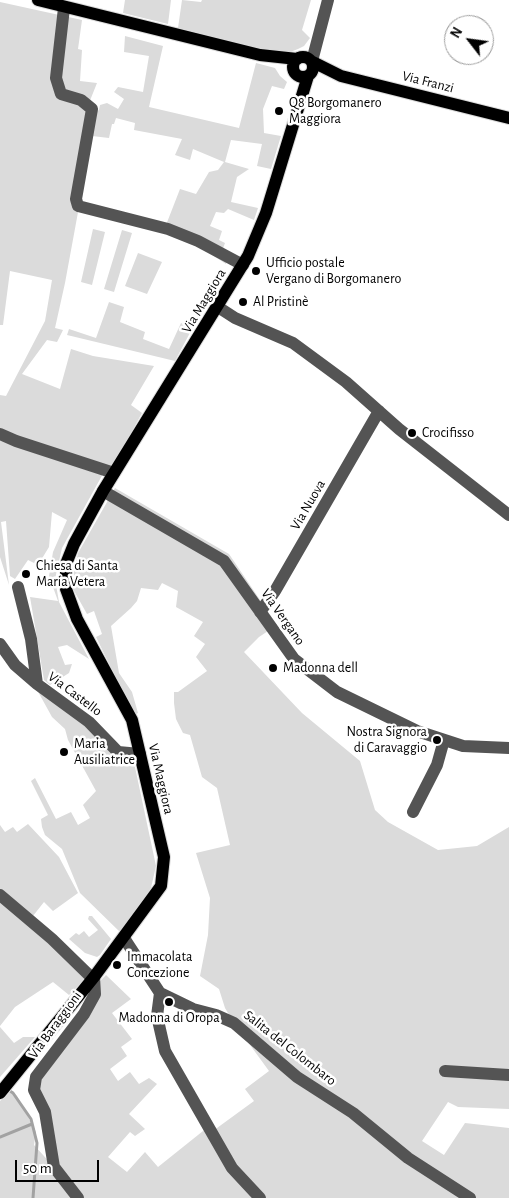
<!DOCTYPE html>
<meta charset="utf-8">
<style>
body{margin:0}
#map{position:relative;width:509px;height:1198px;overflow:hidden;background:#fff;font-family:"Alegreya Sans",sans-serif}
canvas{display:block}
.north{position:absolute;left:444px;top:15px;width:50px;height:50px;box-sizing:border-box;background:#fff;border:1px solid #999;border-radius:50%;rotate:300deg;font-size:14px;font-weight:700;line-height:20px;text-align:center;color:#000}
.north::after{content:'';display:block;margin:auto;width:18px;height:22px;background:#000;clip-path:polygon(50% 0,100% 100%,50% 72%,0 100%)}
.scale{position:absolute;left:15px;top:1160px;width:84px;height:22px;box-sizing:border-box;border:2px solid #000;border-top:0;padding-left:6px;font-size:15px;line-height:18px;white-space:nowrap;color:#000;-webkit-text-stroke:4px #fff;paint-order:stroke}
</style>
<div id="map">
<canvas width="509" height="1198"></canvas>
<div class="north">N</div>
<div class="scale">50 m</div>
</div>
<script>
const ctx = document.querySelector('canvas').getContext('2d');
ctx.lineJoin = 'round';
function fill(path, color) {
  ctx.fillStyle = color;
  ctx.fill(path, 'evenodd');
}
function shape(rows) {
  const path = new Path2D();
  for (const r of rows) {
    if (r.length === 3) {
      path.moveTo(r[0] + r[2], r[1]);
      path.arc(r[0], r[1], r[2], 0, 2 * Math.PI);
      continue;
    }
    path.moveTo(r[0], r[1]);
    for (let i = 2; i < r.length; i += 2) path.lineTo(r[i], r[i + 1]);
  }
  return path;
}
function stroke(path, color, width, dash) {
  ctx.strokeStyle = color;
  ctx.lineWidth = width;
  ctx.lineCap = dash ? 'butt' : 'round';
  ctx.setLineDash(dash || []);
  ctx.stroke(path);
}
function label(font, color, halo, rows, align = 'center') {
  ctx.font = font + ' "Alegreya Sans",sans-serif';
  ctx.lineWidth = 5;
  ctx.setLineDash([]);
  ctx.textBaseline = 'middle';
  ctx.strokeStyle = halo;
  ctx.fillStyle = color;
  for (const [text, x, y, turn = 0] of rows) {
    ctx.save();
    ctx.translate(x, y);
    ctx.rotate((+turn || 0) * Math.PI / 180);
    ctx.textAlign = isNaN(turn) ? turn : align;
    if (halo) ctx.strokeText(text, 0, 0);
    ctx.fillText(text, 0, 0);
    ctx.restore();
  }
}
fill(shape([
 [125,0,171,0,168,24,123,13],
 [182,0,201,2,202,0,311,0,302,30,310,38,304,46,298,49,290,52,276,53,178,28],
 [0,2,82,20,78,49,82,50,80,81,97,83,89,103,94,113,99,110,100,105,107,103,118,109,124,99,114,92,118,87,143,92,149,56,124,52,125,36,163,46,149,107,239,128,256,63,275,68,280,76,287,82,284,89,272,86,263,109,264,133,281,136,271,169,257,166,262,144,231,140,225,162,249,169,237,177,231,202,258,208,254,220,228,209,224,213,216,212,210,226,222,231,219,240,225,243,222,251,228,259,226,264,166,225,180,189,196,194,209,172,218,170,224,162,193,149,190,160,175,155,182,139,134,130,135,123,116,118,114,124,112,124,109,138,92,136,65,283,55,328,63,330,57,342,47,340,22,374,60,389,71,349,93,356,154,366,131,405,142,413,109,473,104,472,62,548,55,579,59,602,89,659,67,645,58,647,65,665,72,664,69,673,50,685,44,680,30,597,58,601,49,576,53,552,67,520,52,512,49,547,38,565,28,560,15,579,10,576,6,521,1,522,9,585,0,557,0,395,6,396,45,321,52,280,10,271,3,325,0,325],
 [93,229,105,232,92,285,81,282],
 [122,230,132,233,114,292,104,289],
 [138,253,162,262,147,294,125,286],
 [109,302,124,307,120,322,145,332,143,339,169,349,181,323,192,329,175,361,67,335,69,329,96,338],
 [115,488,229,554,277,625,259,637,244,652,302,713,360,761,375,810,388,822,438,850,477,846,509,827,509,1109,458,1107,448,1102,422,1141,444,1155,465,1123,509,1128,509,1198,0,1198,0,1101,11,1091,17,1096,36,1132,34,1145,53,1166,34,1090,100,981,106,975,131,999,112,1013,132,1039,121,1047,127,1056,110,1069,118,1081,130,1072,139,1084,149,1078,157,1084,129,1114,145,1129,135,1136,130,1132,108,1157,127,1172,145,1152,158,1167,208,1127,211,1132,217,1128,254,1101,245,1089,269,1071,234,1023,225,1008,219,989,200,976,208,935,210,898,196,853,230,845,217,788,202,777,190,735,183,733,176,719,174,703,174,692,178,692,207,671,196,657,205,644,194,636,203,622,176,607,178,591,162,583,158,590,141,588,137,601,131,608,111,626,119,673,132,692,138,713,134,715,96,637,102,634,94,611,87,614,73,589,74,570,78,553],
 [36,688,77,716,114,753,128,761,135,767,156,866,151,888,121,933,80,893,62,849,45,835,42,827,41,819,48,815,31,781,35,778,56,819,71,812,78,825,90,818,83,805,96,791,68,740,65,729,52,717],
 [28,824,59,857,78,893,53,911,44,902,29,921,85,979,69,995,53,982,15,1007,0,1026,0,825,5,832,13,827,17,832],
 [89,916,92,916,111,939,100,955,97,957,85,953,69,939,76,933,79,935,84,931,89,937,98,930,88,919],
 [0,1027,14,1043,23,1037,35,1037,0,1077]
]), '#dbdbdb');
stroke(shape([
 [7,1089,13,1093,31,1119,37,1143,33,1198],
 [0,1137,32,1124]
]), '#a2a2a2', 3);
const major = shape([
 [38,0,260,55,297,59],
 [303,67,10],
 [313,62,341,76,509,118],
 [0,1093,94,977,161,886,164,857,132,720,77,619,66,589,66,564,74,544,103,491,248,256,266,213,308,76]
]);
stroke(major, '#dbdbdb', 14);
stroke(shape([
 [64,8,56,78,61,94,81,100,92,109,76,199,78,206,168,229,198,241,243,265],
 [312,61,328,0],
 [218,307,235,318,293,343,346,382,399,429,509,515],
 [0,434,16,441,114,473],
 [103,491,224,561,294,659,337,692,417,731,463,746,509,748],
 [18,587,31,639,37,684],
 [260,612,275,591,379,411],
 [0,644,15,665,37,684,89,722,118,752,140,754],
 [413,812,437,765,444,740],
 [0,895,52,939,92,978],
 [124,938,160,993,193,1009,216,1015,234,1023,297,1077,353,1113,408,1158,470,1198],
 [160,993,157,1016,165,1051,232,1168,260,1198],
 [445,1071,509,1075],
 [78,1198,54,1167,45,1112,34,1090,36,1077,84,1014,95,994,94,977]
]), '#545454', 12);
stroke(major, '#000', 12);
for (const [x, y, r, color] of [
 [279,111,5,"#000"],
 [256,271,5,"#000"],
 [243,302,5,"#000"],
 [412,433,5,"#000"],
 [26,574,5,"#000"],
 [273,668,5,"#000"],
 [437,740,5,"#000"],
 [64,752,5,"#000"],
 [117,965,5,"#000"],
 [169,1002,5,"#000"]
]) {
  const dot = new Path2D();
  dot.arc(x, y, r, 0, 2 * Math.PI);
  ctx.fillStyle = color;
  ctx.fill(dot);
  stroke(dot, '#fff', 2);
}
label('14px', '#000', '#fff', [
 ["Via Franzi",428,82,14],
 ["Via Maggiora",204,301,-59],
 ["Via Nuova",308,505,-60],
 ["Via Vergano",283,617,55],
 ["Via Castello",75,694,37],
 ["Via Maggiora",161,779,77],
 ["Via Baraggioni",55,1025,-54],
 ["Salita del Colombaro",290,1048,38]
]);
label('14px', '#000', '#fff', [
 ["Q8 Borgomanero",289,103],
 ["Maggiora",289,119],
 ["Ufficio postale",266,263],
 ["Vergano di Borgomanero",266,279],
 ["Al Pristinè",253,302],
 ["Crocifisso",422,433],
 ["Chiesa di Santa",36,566],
 ["Maria Vetera",36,582],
 ["Madonna dell",283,668],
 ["Nostra Signora",427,732,"right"],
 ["di Caravaggio",427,748,"right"],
 ["Maria",74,744],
 ["Ausiliatrice",74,760],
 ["Immacolata",127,957],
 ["Concezione",127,973],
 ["Madonna di Oropa",169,1018,"center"]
], 'left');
</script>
